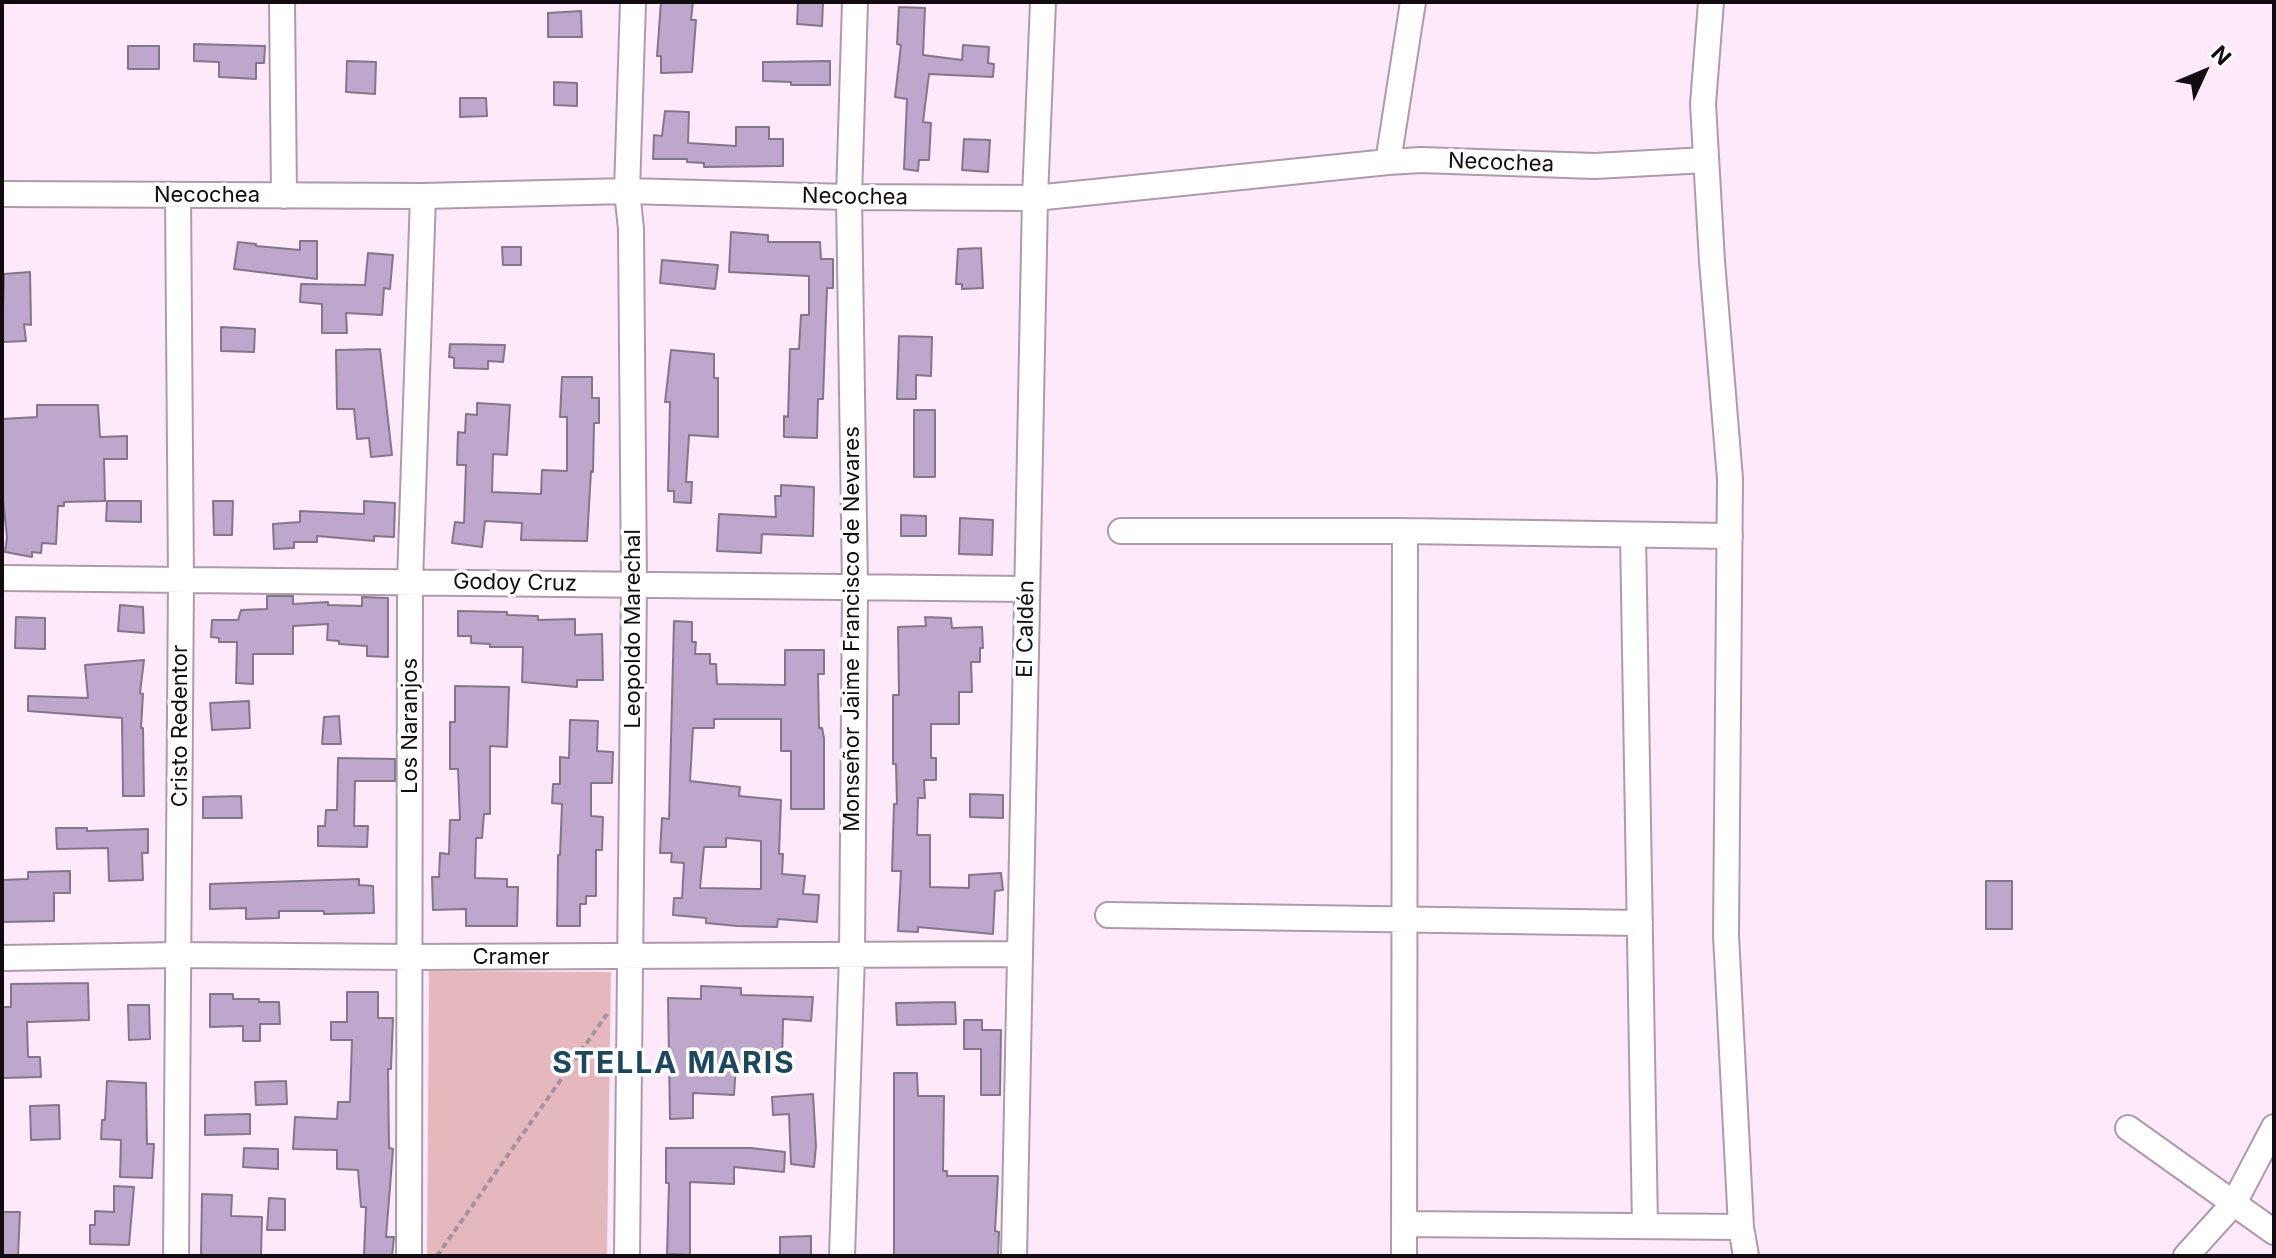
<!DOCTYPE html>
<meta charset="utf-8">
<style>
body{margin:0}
#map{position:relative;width:2276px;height:1258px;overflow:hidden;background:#fee9fb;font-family:Inter,sans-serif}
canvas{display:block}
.frame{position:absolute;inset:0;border:4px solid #120b11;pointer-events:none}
.north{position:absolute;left:2164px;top:32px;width:80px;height:80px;-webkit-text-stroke:6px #fff;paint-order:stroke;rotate:46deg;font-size:22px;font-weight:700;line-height:32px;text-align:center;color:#120b11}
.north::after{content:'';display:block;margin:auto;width:28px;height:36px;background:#120b11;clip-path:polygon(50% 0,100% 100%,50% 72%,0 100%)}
</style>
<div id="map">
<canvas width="2276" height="1258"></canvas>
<div class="frame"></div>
<div class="north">N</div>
</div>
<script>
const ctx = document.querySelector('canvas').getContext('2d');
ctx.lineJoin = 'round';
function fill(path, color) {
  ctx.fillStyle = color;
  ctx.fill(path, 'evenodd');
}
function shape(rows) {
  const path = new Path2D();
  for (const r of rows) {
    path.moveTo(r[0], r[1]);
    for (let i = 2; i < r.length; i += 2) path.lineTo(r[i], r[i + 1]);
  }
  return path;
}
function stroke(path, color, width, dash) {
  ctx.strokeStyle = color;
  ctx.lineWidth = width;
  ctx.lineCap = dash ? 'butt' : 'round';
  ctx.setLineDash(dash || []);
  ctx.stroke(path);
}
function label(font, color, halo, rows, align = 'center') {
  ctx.font = font + ' Inter,sans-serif';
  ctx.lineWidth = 7;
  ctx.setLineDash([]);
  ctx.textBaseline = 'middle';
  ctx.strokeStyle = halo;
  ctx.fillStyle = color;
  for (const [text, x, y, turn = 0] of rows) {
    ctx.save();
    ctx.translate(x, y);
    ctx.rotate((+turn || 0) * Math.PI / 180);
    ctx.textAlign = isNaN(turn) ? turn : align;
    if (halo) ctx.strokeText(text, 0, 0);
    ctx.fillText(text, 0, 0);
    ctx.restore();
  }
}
fill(shape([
 [429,971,611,972,607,1256,427,1256]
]), '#e5b8be');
const building = shape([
 [661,2,693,2,691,20,696,20,692,72,661,73,661,56,657,56,661,2],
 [798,2,823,2,822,26,797,24,798,2],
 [899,7,925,8,923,55,962,60,963,45,989,47,988,63,994,64,993,77,929,74,923,122,931,123,929,160,919,160,918,171,904,169,907,99,895,97,901,45,897,44,899,7],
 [581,11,582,37,548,37,548,13,581,11],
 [194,44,265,46,264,63,256,63,256,79,219,77,219,62,194,61,194,44],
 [128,46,159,46,159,69,128,69,128,46],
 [347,61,376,62,375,94,346,92,347,61],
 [830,61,830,85,791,85,791,82,763,81,763,62,830,61],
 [554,82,577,83,577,106,554,105,554,82],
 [460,98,486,98,487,116,460,117,460,98],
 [665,111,689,112,688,143,736,146,736,127,769,127,769,139,783,139,783,166,704,167,704,163,687,162,687,159,653,159,654,135,662,136,665,111],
 [964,139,990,140,988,172,962,170,964,139],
 [731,232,768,235,768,242,820,242,821,259,833,259,833,288,827,288,823,399,818,399,817,438,784,437,784,416,788,417,790,349,799,349,801,315,809,315,809,276,729,272,731,232],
 [300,241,317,241,317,279,234,269,238,242,256,244,256,246,300,250,300,241],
 [502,247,521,247,521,265,503,265,502,247],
 [981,248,983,288,962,289,962,284,956,284,958,249,981,248],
 [368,253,393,255,390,289,384,288,382,315,346,313,347,333,322,333,322,304,300,302,301,284,365,285,368,253],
 [662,260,718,265,715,289,660,283,662,260],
 [30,272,31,325,24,324,26,341,2,342,4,274,30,272],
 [221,327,255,329,254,352,221,351,221,327],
 [899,336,932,337,931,376,916,375,916,399,897,399,899,336],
 [450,344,505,345,503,362,488,361,488,369,454,368,454,358,449,357,450,344],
 [380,349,392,455,371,457,369,438,357,439,354,409,337,409,336,350,380,349],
 [671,350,714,354,714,378,718,378,718,437,689,435,686,482,692,482,691,503,674,502,674,491,668,491,670,402,665,402,671,350],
 [562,377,592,377,592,398,599,398,599,423,594,423,593,472,591,471,587,541,521,540,522,523,485,521,482,547,452,543,455,522,464,523,466,465,457,465,458,432,465,433,466,414,477,415,477,403,510,405,507,455,493,454,492,492,541,494,542,470,567,471,567,417,560,417,562,377],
 [37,405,98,405,100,437,127,436,127,459,104,459,105,501,64,502,64,506,58,506,56,544,42,543,41,553,32,552,32,557,5,552,7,537,2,491,2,419,37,417,37,405],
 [914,410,935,410,935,477,914,477,914,410],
 [781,485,814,487,813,536,762,534,761,553,717,551,719,514,776,517,775,496,781,496,781,485],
 [107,501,141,501,141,522,106,521,107,501],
 [213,501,233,501,232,535,214,535,213,501],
 [364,501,395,503,394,537,374,536,374,541,317,536,317,542,294,542,294,548,274,549,273,524,300,522,300,511,364,514,364,501],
 [901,515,926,516,926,536,901,536,901,515],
 [960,518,993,520,992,555,959,554,960,518],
 [267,596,293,596,293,604,328,602,328,605,362,606,362,597,388,598,388,657,367,656,367,646,339,644,339,641,327,640,328,624,293,626,293,654,253,654,253,684,236,683,237,642,219,642,219,638,211,637,212,620,238,620,241,610,267,609,267,596],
 [120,605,143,607,144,633,118,631,120,605],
 [458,611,507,612,507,615,538,616,538,620,575,619,575,635,602,634,603,680,577,680,577,687,522,682,523,647,490,647,490,644,471,643,471,636,458,636,458,611],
 [16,617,45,618,45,649,15,648,16,617],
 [925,617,951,618,952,628,982,627,983,648,980,648,980,662,971,662,972,692,959,692,959,724,931,724,931,758,936,758,936,780,924,780,925,798,918,798,917,835,930,835,930,887,969,888,969,875,1001,873,1003,890,995,891,993,934,918,927,918,932,898,931,901,871,892,871,894,804,897,804,896,764,893,764,893,695,899,695,898,627,926,626,925,617],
 [674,621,692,622,692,642,696,642,695,654,710,654,710,664,716,664,717,684,785,685,785,650,824,650,824,674,818,674,819,728,822,728,824,738,824,809,791,809,791,751,781,751,781,719,714,719,714,728,693,728,690,781,740,787,739,796,781,800,779,854,783,854,782,874,805,876,803,894,819,895,817,922,778,919,777,927,737,926,706,923,706,918,673,915,674,898,682,898,684,863,671,862,672,853,660,853,662,818,669,819,674,621],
 [726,838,761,841,761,889,700,888,704,847,726,847,726,838],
 [144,660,140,693,143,694,141,728,143,728,144,796,123,796,122,718,28,711,28,696,88,698,85,665,144,660],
 [455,686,509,687,507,747,490,746,490,814,484,814,482,838,476,838,475,878,507,879,507,887,518,887,517,926,466,926,466,909,433,910,432,877,439,877,440,853,449,854,450,820,460,820,458,769,450,769,450,722,455,722,455,686],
 [249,701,250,728,212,730,210,703,249,701],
 [339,716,341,744,322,744,324,717,339,716],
 [570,720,598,721,597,751,613,752,612,783,591,783,591,816,603,817,602,850,596,850,596,896,586,896,586,904,580,904,580,926,557,926,558,855,560,855,562,804,552,803,553,784,560,784,560,757,569,758,570,720],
 [338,758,395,759,395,781,355,781,354,826,368,826,367,847,318,846,318,826,325,826,326,810,337,810,338,758],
 [970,794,1003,795,1003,818,970,817,970,794],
 [241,796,242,818,203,818,203,797,241,796],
 [56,828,87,828,87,831,148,829,148,853,142,853,143,880,109,881,108,848,57,849,56,828],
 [70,871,70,893,54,893,54,921,2,922,2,880,28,879,28,872,70,871],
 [359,879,359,885,373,886,374,913,324,914,324,911,279,911,279,918,246,919,246,908,210,909,210,884,359,879],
 [1986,881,2012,881,2012,929,1986,929,1986,881],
 [88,983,89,1020,27,1022,28,1057,40,1057,41,1077,2,1078,2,1007,11,1007,11,984,88,983],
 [701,986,741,988,741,995,813,997,811,1021,783,1019,782,1064,736,1064,734,1095,693,1093,693,1118,670,1119,668,998,701,999,701,986],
 [347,992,378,992,378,1018,393,1018,391,1069,388,1069,389,1148,393,1149,386,1237,394,1237,392,1256,364,1255,366,1207,361,1207,358,1170,337,1169,337,1150,293,1149,295,1117,337,1119,338,1102,350,1102,352,1040,331,1040,331,1022,347,1022,347,992],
 [210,994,233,994,233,999,259,999,259,1002,279,1002,280,1024,260,1024,260,1041,243,1041,243,1026,210,1027,210,994],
 [955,1002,956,1024,897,1025,896,1003,955,1002],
 [128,1005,149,1005,150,1039,129,1040,128,1005],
 [964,1020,982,1020,982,1030,1001,1030,1000,1095,981,1095,981,1049,964,1049,964,1020],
 [894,1073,917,1073,918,1096,944,1096,943,1171,947,1171,947,1176,998,1176,995,1231,999,1232,998,1256,894,1256,894,1073],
 [107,1081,146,1083,147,1144,154,1144,152,1178,120,1177,121,1140,101,1139,102,1120,105,1120,107,1081],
 [286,1081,287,1104,256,1105,255,1082,286,1081],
 [813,1094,816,1146,814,1167,791,1164,789,1114,773,1115,772,1097,813,1094],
 [59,1105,60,1139,31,1140,30,1106,59,1105],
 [250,1114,250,1134,205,1135,205,1115,250,1114],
 [244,1148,278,1149,278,1169,243,1167,244,1148],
 [666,1148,751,1148,785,1152,784,1172,734,1167,734,1184,690,1182,690,1255,667,1254,669,1183,666,1183,666,1148],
 [114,1186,134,1187,129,1245,90,1244,90,1225,95,1225,95,1211,114,1212,114,1186],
 [202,1194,232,1195,231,1216,262,1217,261,1256,201,1256,202,1194],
 [269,1198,285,1199,285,1230,267,1230,269,1198],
 [2,1212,20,1212,18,1256,2,1256,2,1212],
 [811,1236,811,1256,780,1256,780,1237,811,1236]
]);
fill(building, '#bda7cc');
stroke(building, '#827689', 2);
const minor = shape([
 [282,2,284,196],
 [1711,2,1703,104,1712,261,1730,479,1726,935,1741,1227,1746,1256],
 [1388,162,1413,2],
 [2,194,423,196,627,191,849,197,1035,198,1388,162,1421,160,1595,166,1706,160],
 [1121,531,1405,531,1730,536],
 [1633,535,1645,1226],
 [2,578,1027,589],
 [1108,915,1640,923],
 [2,958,178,955,411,957,1020,954],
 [2128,1128,2274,1232],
 [1404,1224,1741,1227],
 [176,1256,181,580,178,195],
 [409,1256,410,582,423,196],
 [627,1256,634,585,631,229,627,191,633,2],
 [842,1256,852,955,855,587,849,197,855,2],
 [1014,1256,1035,198,1043,2],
 [1404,1256,1405,531],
 [2186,1256,2234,1203,2274,1127]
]);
stroke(minor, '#ad9baa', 28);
stroke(shape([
 [437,1256,607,1014]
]), '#a393a1', 4, [6, 4]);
stroke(minor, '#fff', 24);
label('22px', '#120b11', '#fff', [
 ["Necochea",1501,163,2],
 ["Necochea",207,195],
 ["Necochea",855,197,1],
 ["Godoy Cruz",515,583,1],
 ["Leopoldo Marechal",633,629,-90],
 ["Monseñor Jaime Francisco de Nevares",852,629,-90],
 ["El Caldén",1026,629,-89],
 ["Cristo Redentor",180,726,-90],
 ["Los Naranjos",410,726,-90],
 ["Cramer",511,957]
]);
ctx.letterSpacing = '2px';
label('bold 30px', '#1c475d', '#fff', [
 ["STELLA MARIS",674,1064]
]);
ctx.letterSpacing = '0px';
</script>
